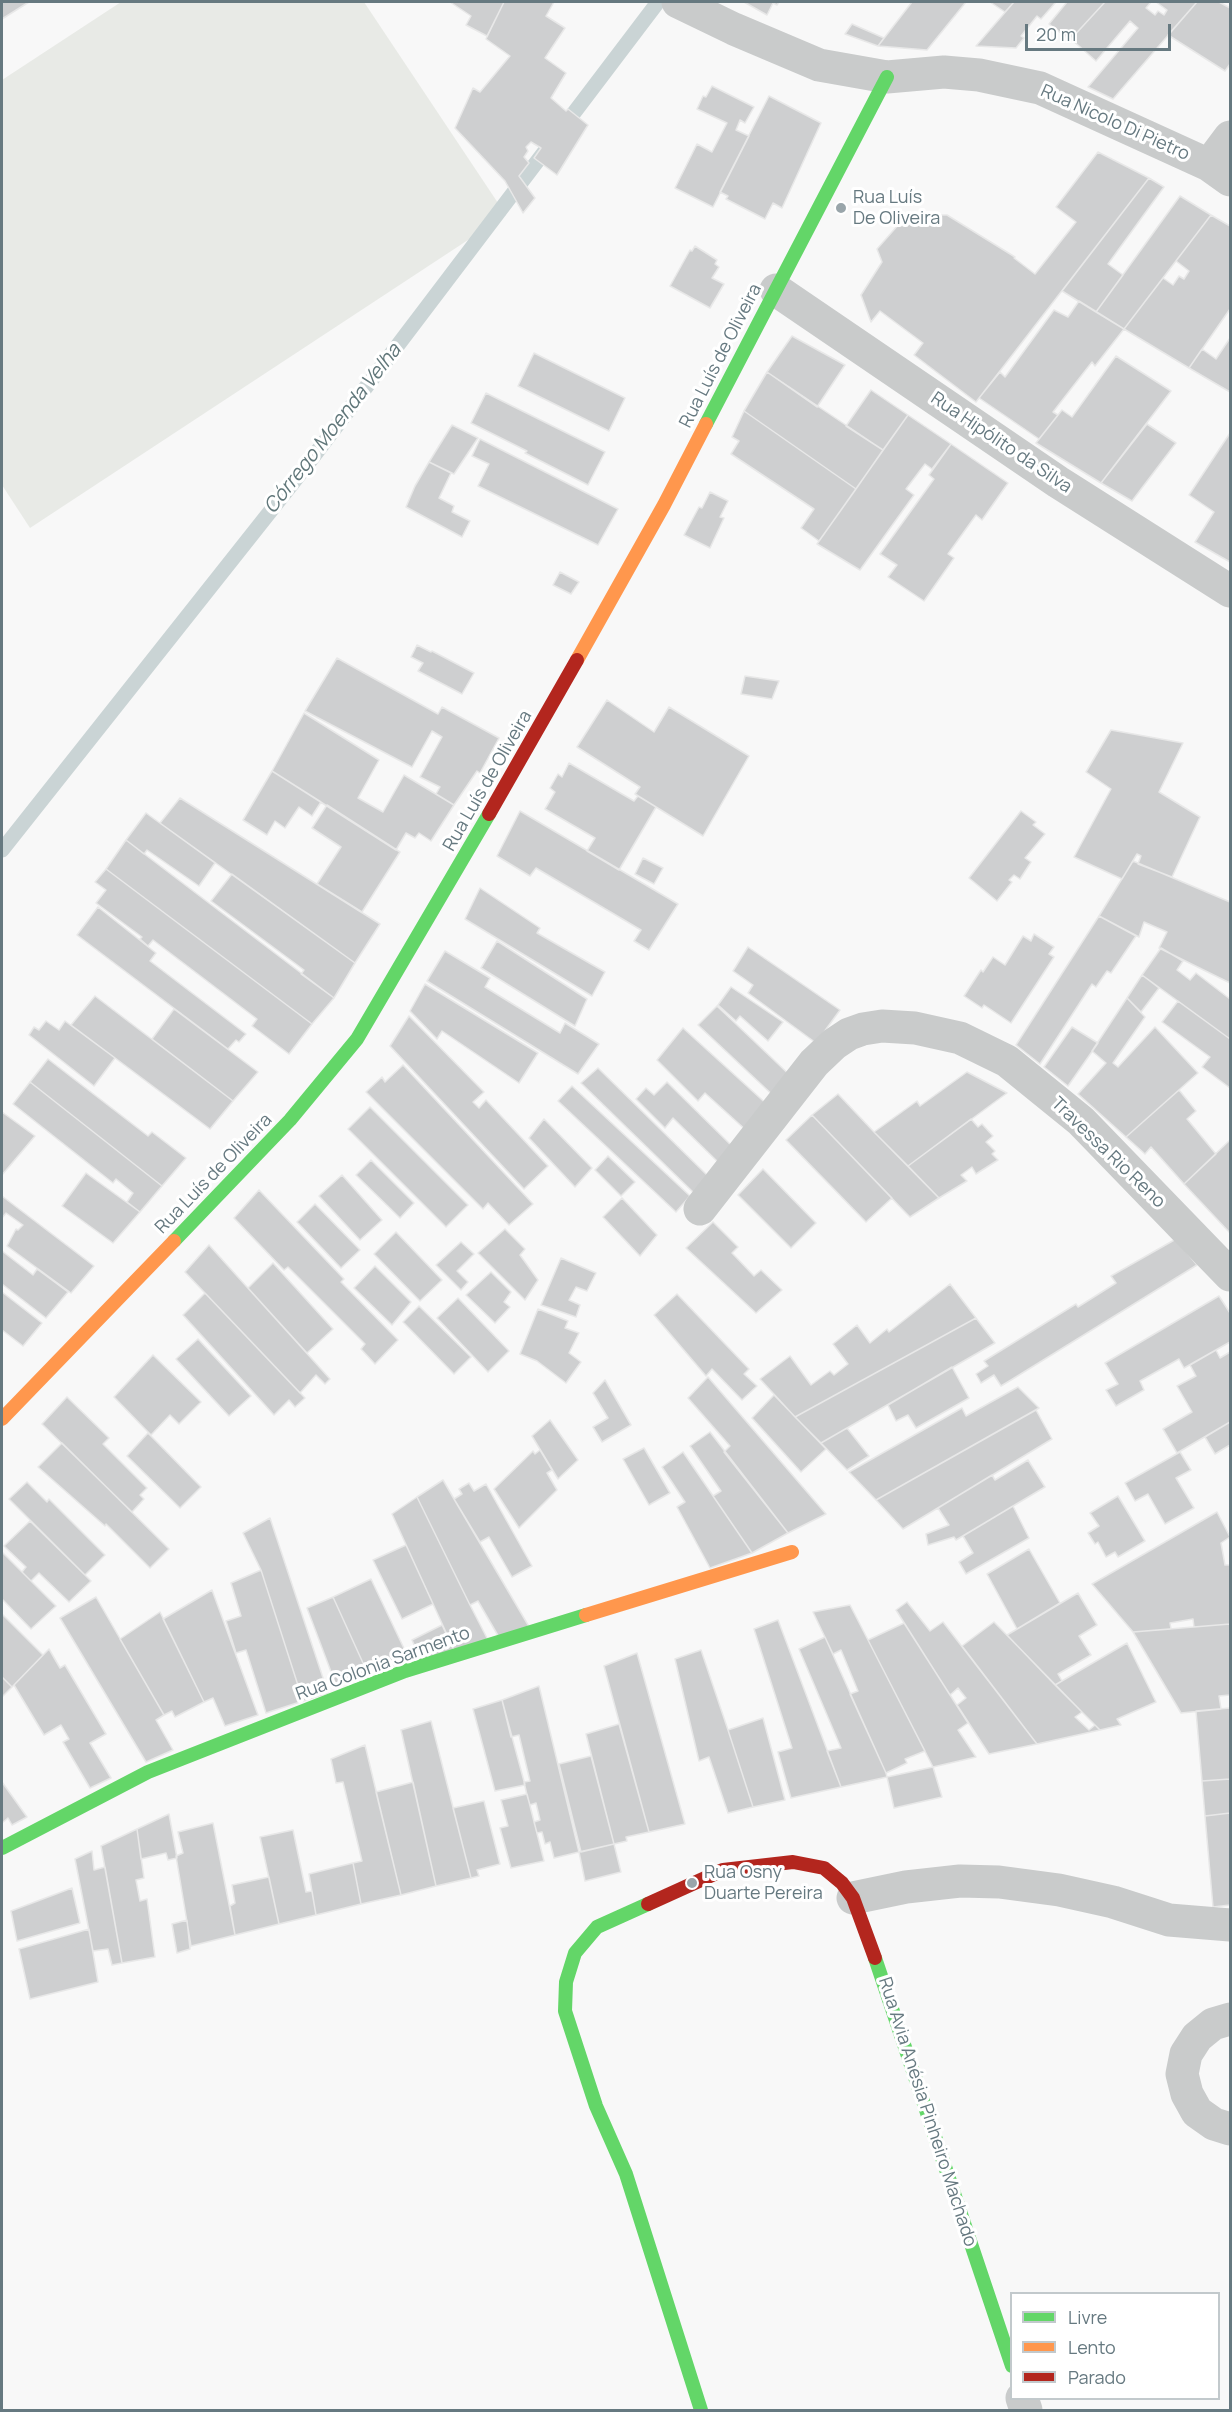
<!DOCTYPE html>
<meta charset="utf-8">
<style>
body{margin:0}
#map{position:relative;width:1232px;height:2412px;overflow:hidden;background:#f8f8f8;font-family:Manrope,sans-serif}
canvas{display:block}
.frame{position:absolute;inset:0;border:3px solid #667980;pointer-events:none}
.legend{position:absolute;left:1010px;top:2292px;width:210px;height:108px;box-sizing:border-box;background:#fff;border:2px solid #c2c9cc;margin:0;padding:8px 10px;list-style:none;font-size:18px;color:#667980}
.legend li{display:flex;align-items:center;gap:12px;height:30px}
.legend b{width:30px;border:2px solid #c2c9cc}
.scale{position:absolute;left:1025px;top:24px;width:146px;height:27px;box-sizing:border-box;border:3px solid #667980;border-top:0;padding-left:8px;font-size:18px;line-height:21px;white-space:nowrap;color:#667980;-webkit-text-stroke:4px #fff;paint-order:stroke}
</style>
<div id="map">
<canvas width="1232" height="2412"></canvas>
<div class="frame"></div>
<ul class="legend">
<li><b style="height:8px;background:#63d668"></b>Livre</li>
<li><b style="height:8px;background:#ff974d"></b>Lento</li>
<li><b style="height:8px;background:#b3261e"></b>Parado</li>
</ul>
<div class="scale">20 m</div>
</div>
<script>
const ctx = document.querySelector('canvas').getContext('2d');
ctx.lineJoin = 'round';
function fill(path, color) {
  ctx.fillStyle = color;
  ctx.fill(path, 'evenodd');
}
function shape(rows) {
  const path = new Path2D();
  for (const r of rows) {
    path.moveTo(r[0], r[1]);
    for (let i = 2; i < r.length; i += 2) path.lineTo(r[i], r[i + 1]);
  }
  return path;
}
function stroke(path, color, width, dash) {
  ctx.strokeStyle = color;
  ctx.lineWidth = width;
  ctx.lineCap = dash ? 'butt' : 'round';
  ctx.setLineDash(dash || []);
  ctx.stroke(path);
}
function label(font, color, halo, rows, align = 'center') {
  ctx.font = font + ' Manrope,sans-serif';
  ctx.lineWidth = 6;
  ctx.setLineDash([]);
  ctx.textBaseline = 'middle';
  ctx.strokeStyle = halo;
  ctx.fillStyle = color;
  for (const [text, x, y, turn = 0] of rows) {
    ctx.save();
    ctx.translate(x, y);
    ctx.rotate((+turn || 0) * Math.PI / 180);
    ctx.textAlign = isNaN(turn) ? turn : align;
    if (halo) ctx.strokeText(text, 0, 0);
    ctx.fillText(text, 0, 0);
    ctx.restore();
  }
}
fill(shape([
 [121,2,364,2,506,215,30,528,2,485,2,80]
]), '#e8eae6');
stroke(shape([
 [2,850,307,465,658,2]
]), '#cad4d5', 15);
const building = shape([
 [2,2,29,2,2,19,2,2],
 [450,2,504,2,487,36,466,25,471,16,450,2],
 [504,2,554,2,546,16,565,28,545,58,566,73,551,98,566,111,568,109,588,125,557,175,534,158,541,148,531,142,526,147,528,151,524,157,529,163,519,176,535,198,523,213,505,181,455,128,473,88,480,92,510,56,486,39,504,2],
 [744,2,779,2,777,5,773,3,767,15,744,2],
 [912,2,966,2,927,50,878,46,912,2],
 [990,2,1014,2,1005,12,990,2],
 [1014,2,1056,2,1041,19,1037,16,1021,36,1024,38,1016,48,976,46,1014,2],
 [1067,2,1105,2,1070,40,1049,24,1067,2],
 [1105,2,1151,2,1146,8,1155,15,1158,11,1164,15,1167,10,1156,2,1197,2,1113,99,1088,87,1138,28,1130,21,1096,61,1071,39,1105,2],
 [1197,2,1219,2,1230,8,1230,64,1225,71,1168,35,1197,2],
 [852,24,884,38,878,46,845,34,852,24],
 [712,86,754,107,745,123,740,120,736,130,749,136,713,207,675,188,697,144,712,152,727,123,697,109,703,96,706,97,712,86],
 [769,96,821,123,782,208,773,203,765,219,726,199,728,196,720,192,769,96],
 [1098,152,1149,178,976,402,914,355,923,343,880,311,871,322,861,295,882,262,877,249,907,215,947,215,1015,257,1014,258,1035,274,1076,222,1056,207,1098,152],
 [1149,178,1164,187,1108,264,1123,275,1096,312,1062,291,1149,178],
 [1180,196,1211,215,1124,329,1096,312,1180,196],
 [1211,215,1230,226,1230,309,1189,368,1124,329,1163,278,1173,285,1179,276,1184,279,1189,271,1176,261,1211,215],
 [695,246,717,260,715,264,719,267,712,278,724,284,710,308,670,286,690,250,692,251,695,246],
 [1079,301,1124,329,1095,366,1092,362,1053,412,1058,415,1039,439,979,398,1000,372,1005,377,1054,310,1068,317,1079,301],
 [792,336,845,365,817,407,767,372,792,336],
 [1230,338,1230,392,1189,368,1202,349,1216,359,1230,338],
 [534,353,625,398,609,431,518,386,534,353],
 [1116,356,1171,391,1101,483,1036,443,1062,410,1072,417,1116,356],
 [767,372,883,450,856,489,744,411,767,372],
 [871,390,908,415,883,450,846,426,871,390],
 [486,393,605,452,588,485,525,453,527,451,471,423,486,393],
 [744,411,856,489,819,541,801,528,814,509,731,454,739,441,732,437,744,411],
 [908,415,951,444,932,469,925,464,906,489,914,495,860,570,817,544,908,415],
 [1147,424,1176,443,1132,501,1101,483,1147,424],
 [452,425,478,438,454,474,429,462,452,425],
 [1230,433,1230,562,1195,542,1214,512,1189,495,1230,433],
 [480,439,618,509,598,545,478,486,489,464,472,456,480,439],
 [951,444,1008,483,982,520,976,515,948,554,954,558,924,601,888,577,897,565,880,554,934,479,929,475,951,444],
 [429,462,451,473,439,498,454,506,452,512,470,521,462,537,406,507,415,486,429,462],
 [710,492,728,501,720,517,724,518,710,548,684,535,699,507,702,508,710,492],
 [560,572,579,582,571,594,553,585,560,572],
 [417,645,431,652,432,651,474,673,462,694,418,671,423,663,411,657,417,645],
 [337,658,438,714,442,707,499,738,480,773,477,771,454,805,436,794,440,787,420,777,442,737,432,731,412,767,305,711,337,658],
 [745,676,779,681,772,699,741,694,745,676],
 [607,700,654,732,669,707,749,756,703,836,635,794,640,787,577,747,607,700],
 [304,713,379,760,358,798,383,812,404,775,454,805,431,841,419,833,415,838,406,833,396,850,272,771,304,713],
 [1111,730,1183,743,1159,792,1200,817,1172,877,1138,864,1141,856,1137,854,1122,879,1074,857,1111,789,1086,772,1111,730],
 [569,763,634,801,638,796,656,807,619,870,587,851,595,838,545,809,555,792,550,788,558,774,562,777,569,763],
 [272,771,321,802,312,816,299,807,285,828,275,821,267,835,243,820,272,771],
 [180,798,380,924,355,963,160,823,180,798],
 [327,805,400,852,362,912,317,884,341,847,312,828,327,805],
 [520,811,678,904,649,950,634,941,641,930,536,868,530,876,497,856,520,811],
 [1021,811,1036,822,1033,825,1045,834,1025,858,1031,862,1020,879,1014,875,1009,880,1012,882,997,901,969,878,1021,811],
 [146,813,215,863,199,886,147,850,144,854,126,840,146,813],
 [126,840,334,998,312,1024,106,869,126,840],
 [643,858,663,868,654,884,635,874,643,858],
 [1133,861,1230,902,1230,983,1159,948,1167,932,1144,922,1139,937,1099,916,1133,861],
 [106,869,312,1024,289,1054,252,1026,257,1019,153,940,148,946,140,939,142,937,96,903,106,890,95,882,106,869],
 [232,874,355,963,334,998,301,974,304,970,211,901,232,874],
 [480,888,540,928,537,933,605,972,592,996,465,919,480,888],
 [98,907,156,953,150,961,246,1034,239,1042,236,1040,228,1049,77,935,98,907],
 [1099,916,1136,936,1111,973,1107,971,1096,987,1092,984,1040,1064,1016,1045,1099,916],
 [1034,934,1054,947,1049,954,1054,957,1011,1023,984,1005,982,1008,964,996,981,970,983,972,993,957,1005,965,1023,936,1031,941,1034,934],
 [497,941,587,999,575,1026,481,968,497,941],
 [748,947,840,1010,816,1043,748,993,753,985,733,971,748,947],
 [1161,948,1183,961,1177,970,1190,980,1196,973,1230,999,1230,1039,1142,975,1161,948],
 [445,951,490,978,485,987,560,1033,565,1023,599,1044,578,1074,427,981,445,951],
 [1142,975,1159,988,1141,1012,1127,998,1142,975],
 [425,984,538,1053,519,1083,442,1031,437,1039,410,1011,425,984],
 [731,987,783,1022,768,1041,740,1016,736,1021,718,1005,731,987],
 [95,996,233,1101,210,1129,71,1025,95,996],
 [1127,998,1145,1017,1113,1063,1118,1067,1155,1027,1198,1073,1126,1137,1078,1094,1106,1063,1092,1051,1127,998],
 [1178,1001,1230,1039,1230,1088,1202,1067,1210,1057,1162,1022,1178,1001],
 [717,1006,796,1081,778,1100,698,1025,717,1006],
 [174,1009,258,1072,233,1101,152,1039,174,1009],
 [409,1016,484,1092,473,1102,479,1108,486,1100,548,1166,524,1189,390,1046,409,1016],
 [46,1021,59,1030,65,1021,115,1058,94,1086,29,1035,34,1027,39,1030,46,1021],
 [1072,1027,1098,1043,1068,1086,1044,1067,1072,1027],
 [683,1028,771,1108,748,1132,705,1093,698,1101,657,1060,683,1028],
 [48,1059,148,1136,152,1132,186,1158,162,1186,30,1082,48,1059],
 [403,1065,533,1204,509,1225,488,1203,483,1209,366,1092,382,1077,385,1082,403,1065],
 [598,1068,712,1180,696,1195,581,1083,598,1068],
 [967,1072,1007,1093,908,1166,874,1132,917,1101,920,1106,967,1072],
 [30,1082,162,1186,140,1212,127,1202,133,1193,116,1179,113,1183,13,1104,30,1082],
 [667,1082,737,1151,722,1166,673,1118,665,1128,636,1099,646,1088,654,1095,667,1082],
 [572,1086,690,1196,676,1212,558,1101,572,1086],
 [1179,1090,1196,1111,1187,1119,1216,1154,1184,1184,1151,1147,1145,1154,1126,1137,1179,1090],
 [838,1094,874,1132,939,1198,910,1217,906,1213,812,1115,838,1094],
 [370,1107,468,1205,446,1227,348,1129,370,1107],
 [2,1112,35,1136,2,1175,2,1112],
 [812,1115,892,1198,866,1222,786,1140,812,1115],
 [544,1119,592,1168,575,1187,529,1138,544,1119],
 [971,1119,978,1127,982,1124,993,1136,986,1142,995,1151,992,1154,998,1160,976,1174,972,1167,961,1175,967,1181,939,1198,908,1166,971,1119],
 [1230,1140,1230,1233,1184,1184,1230,1140],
 [608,1156,635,1182,621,1196,595,1170,608,1156],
 [371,1160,414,1203,400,1218,356,1175,371,1160],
 [763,1169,816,1223,791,1248,738,1195,763,1169],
 [86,1173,140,1212,113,1243,62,1206,86,1173],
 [342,1175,382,1220,360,1240,319,1196,342,1175],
 [259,1190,344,1279,341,1282,398,1340,375,1364,361,1349,365,1344,288,1267,284,1270,234,1218,259,1190],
 [2,1196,94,1266,71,1293,7,1246,16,1229,18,1230,23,1225,6,1213,2,1218,2,1196],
 [622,1198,657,1235,640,1256,603,1217,622,1198],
 [315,1204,360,1250,341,1268,297,1222,315,1204],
 [713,1222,738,1247,732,1253,754,1276,761,1270,782,1290,756,1313,686,1248,713,1222],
 [505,1229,525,1249,520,1255,538,1280,525,1300,478,1253,505,1229],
 [396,1232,442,1280,420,1301,374,1254,396,1232],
 [1176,1239,1197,1265,1011,1380,1001,1386,994,1375,981,1383,976,1374,988,1366,984,1361,1076,1304,1078,1307,1116,1283,1111,1276,1176,1239],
 [461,1242,474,1254,457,1271,468,1282,461,1290,436,1265,461,1242],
 [209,1245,330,1379,325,1384,316,1375,300,1393,185,1272,209,1245],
 [2,1251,33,1275,37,1269,68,1292,46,1318,2,1284,2,1251],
 [561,1258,596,1273,587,1291,576,1287,569,1300,580,1305,576,1317,541,1305,561,1258],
 [273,1263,333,1329,307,1353,248,1288,273,1263],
 [375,1266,411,1302,392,1325,354,1288,375,1266],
 [491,1272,511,1292,504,1302,510,1307,495,1323,466,1295,491,1272],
 [950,1284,976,1318,795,1417,760,1379,790,1356,811,1385,830,1371,834,1375,848,1364,833,1344,857,1325,870,1343,887,1329,889,1332,950,1284],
 [2,1292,42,1323,23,1346,2,1330,2,1292],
 [205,1293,305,1398,295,1407,289,1400,274,1415,183,1315,205,1293],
 [677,1294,749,1369,744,1374,757,1386,742,1400,712,1369,706,1376,654,1315,677,1294],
 [1219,1296,1230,1313,1230,1342,1184,1368,1179,1359,1140,1381,1144,1390,1116,1406,1106,1390,1118,1384,1105,1363,1219,1296],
 [458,1298,509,1351,488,1372,437,1318,458,1298],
 [419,1306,471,1357,454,1374,403,1322,419,1306],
 [538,1309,568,1321,565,1328,579,1333,569,1353,581,1362,566,1383,537,1361,520,1354,538,1309],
 [976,1318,995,1343,821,1443,795,1417,976,1318],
 [198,1339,251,1396,229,1416,176,1359,198,1339],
 [1216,1350,1220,1358,1230,1352,1230,1422,1177,1453,1163,1429,1192,1412,1177,1386,1196,1376,1190,1365,1216,1350],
 [153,1355,201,1402,179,1424,170,1415,151,1435,114,1397,153,1355],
 [952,1367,969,1398,916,1428,908,1415,896,1421,888,1405,952,1367],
 [708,1377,826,1514,788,1533,724,1452,730,1446,688,1398,708,1377],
 [605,1380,631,1425,602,1442,593,1427,608,1418,593,1393,605,1380],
 [1018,1387,1039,1408,876,1500,849,1472,962,1408,966,1416,1018,1387],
 [774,1395,826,1449,801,1472,752,1418,774,1395],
 [67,1397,109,1438,103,1444,147,1488,140,1495,144,1499,132,1512,42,1424,67,1397],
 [1036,1410,1052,1439,903,1529,876,1500,1036,1410],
 [550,1420,578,1460,558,1479,532,1436,550,1420],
 [1230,1422,1230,1445,1215,1454,1205,1437,1230,1422],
 [847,1428,869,1456,847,1470,821,1443,847,1428],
 [710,1432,788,1533,752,1553,713,1496,721,1491,690,1446,710,1432],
 [148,1433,201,1487,180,1508,127,1456,148,1433],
 [62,1443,169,1549,150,1568,106,1524,105,1526,38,1467,62,1443],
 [644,1448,670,1493,649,1505,623,1459,644,1448],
 [540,1450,552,1470,547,1473,557,1490,519,1528,494,1489,533,1451,535,1454,540,1450],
 [683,1452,752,1553,710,1568,677,1507,685,1502,662,1467,683,1452],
 [1180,1452,1191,1470,1176,1478,1194,1508,1165,1524,1148,1494,1135,1501,1125,1483,1180,1452],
 [1028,1460,1045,1487,956,1540,954,1537,928,1545,926,1534,949,1525,938,1508,992,1475,995,1480,1028,1460],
 [443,1480,454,1499,531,1630,500,1639,478,1601,470,1605,417,1497,443,1480],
 [27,1482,47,1502,49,1499,105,1555,85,1575,9,1499,27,1482],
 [469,1483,474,1491,486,1484,532,1566,512,1577,489,1537,480,1542,454,1499,462,1494,459,1489,469,1483],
 [1118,1496,1145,1541,1118,1557,1115,1552,1106,1557,1098,1542,1095,1544,1088,1533,1099,1526,1090,1513,1118,1496],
 [417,1497,470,1605,489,1642,455,1652,392,1514,417,1497],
 [1013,1506,1029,1538,966,1574,959,1562,973,1553,963,1536,1013,1506],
 [1217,1512,1230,1537,1221,1543,1225,1565,1230,1565,1230,1624,1194,1627,1193,1619,1170,1623,1171,1629,1133,1632,1092,1584,1217,1512],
 [270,1518,328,1693,303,1701,261,1570,243,1533,270,1518],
 [30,1521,91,1581,69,1602,39,1573,31,1581,22,1572,26,1567,4,1546,30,1521],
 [406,1545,433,1604,402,1619,373,1560,406,1545],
 [1029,1549,1060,1603,1017,1629,987,1574,1029,1549],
 [2,1552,56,1606,31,1629,2,1599,2,1552],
 [261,1570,303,1701,266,1713,246,1650,236,1653,226,1621,241,1616,231,1583,261,1570],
 [371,1579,409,1659,368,1674,333,1597,371,1579],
 [212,1590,258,1715,225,1726,213,1698,204,1702,163,1619,212,1590],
 [1078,1593,1097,1625,1079,1636,1091,1655,1058,1674,1062,1681,1055,1685,1007,1635,1078,1593],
 [96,1597,164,1715,156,1720,173,1750,146,1762,60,1618,96,1597],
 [333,1597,368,1674,336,1685,307,1608,333,1597],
 [907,1602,930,1631,943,1622,1037,1744,989,1754,957,1705,966,1698,958,1688,950,1695,896,1610,907,1602],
 [850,1605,925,1751,905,1759,907,1763,886,1773,850,1694,858,1691,841,1650,833,1654,813,1612,850,1605],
 [160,1612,204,1702,175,1717,172,1711,164,1715,120,1639,160,1612],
 [2,1614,43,1655,12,1687,2,1677,2,1614],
 [778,1620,841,1787,791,1798,778,1752,792,1748,754,1629,778,1620],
 [994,1622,1082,1712,1075,1717,1089,1730,1095,1725,1100,1730,1037,1744,962,1646,994,1622],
 [904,1623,968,1723,958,1730,976,1757,933,1767,868,1640,904,1623],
 [1230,1624,1230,1695,1219,1696,1221,1709,1181,1713,1133,1632,1230,1624],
 [442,1625,455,1652,423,1665,412,1640,442,1625],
 [825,1637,886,1773,887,1777,841,1787,827,1751,841,1748,799,1649,825,1637],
 [1127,1643,1156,1702,1117,1719,1121,1725,1100,1730,1055,1685,1127,1643],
 [49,1649,60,1668,65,1665,106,1734,90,1743,111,1778,90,1788,63,1742,69,1739,61,1725,44,1735,14,1685,49,1649],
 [701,1650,728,1730,753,1807,728,1813,709,1757,699,1761,675,1659,701,1650],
 [637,1653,685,1824,649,1832,604,1666,637,1653],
 [2,1677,12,1687,2,1697,2,1677],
 [539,1686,579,1852,554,1858,550,1842,545,1844,542,1832,537,1833,534,1822,540,1820,536,1803,530,1805,527,1795,524,1782,530,1781,519,1735,511,1737,502,1700,539,1686],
 [502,1700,525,1785,495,1791,473,1709,502,1700],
 [1230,1708,1230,1779,1202,1781,1196,1711,1230,1708],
 [763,1718,785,1800,753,1807,728,1730,763,1718],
 [431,1721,471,1878,436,1886,401,1730,431,1721],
 [619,1724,649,1832,626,1837,627,1841,614,1844,586,1734,619,1724],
 [365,1745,401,1895,361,1904,353,1863,362,1861,343,1782,336,1783,331,1759,365,1745],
 [591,1756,614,1844,581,1852,559,1764,591,1756],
 [933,1767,942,1797,894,1808,887,1777,933,1767],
 [1230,1779,1230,1813,1205,1816,1202,1781,1230,1779],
 [2,1782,27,1817,12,1825,8,1818,2,1823,2,1782],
 [413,1782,436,1886,401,1895,376,1792,413,1782],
 [527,1794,544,1861,511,1868,500,1828,508,1826,501,1800,527,1794],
 [484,1801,500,1864,477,1870,479,1876,471,1878,453,1808,484,1801],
 [1230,1813,1230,1905,1213,1907,1205,1816,1230,1813],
 [169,1814,177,1858,168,1860,166,1853,141,1859,137,1829,169,1814],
 [213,1823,235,1935,191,1946,176,1856,183,1853,178,1832,213,1823],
 [137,1829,144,1878,136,1880,140,1901,147,1899,155,1957,122,1963,101,1846,137,1829],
 [293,1830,306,1892,312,1891,316,1915,279,1924,260,1837,293,1830],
 [614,1844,621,1872,585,1881,579,1852,614,1844],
 [92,1851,94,1870,105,1867,122,1963,112,1965,108,1949,93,1951,75,1859,92,1851],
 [353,1863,361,1904,316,1915,309,1874,353,1863],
 [269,1877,279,1924,235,1935,230,1906,235,1903,232,1885,269,1877],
 [72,1888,80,1923,17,1941,11,1911,72,1888],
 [187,1920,190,1949,177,1953,172,1924,187,1920],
 [89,1929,98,1982,30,1999,19,1949,89,1929]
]);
fill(building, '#cecfd0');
stroke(building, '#e8e8e8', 1.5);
stroke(shape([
 [678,2,734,29,819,65,887,77,944,72,979,75,1040,88,1209,165,1230,180],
 [1209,165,1230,137],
 [776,290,1058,482,1230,591],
 [700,1209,814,1063,834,1044,849,1034,863,1029,882,1026,915,1028,960,1038,1007,1061,1081,1121,1230,1275],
 [853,1898,906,1887,960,1881,999,1882,1059,1890,1113,1902,1169,1920,1230,1925],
 [1230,2019,1213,2024,1197,2037,1186,2054,1182,2074,1187,2094,1197,2112,1214,2124,1230,2129],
 [1022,2398,1026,2410]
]), '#c9cbcb', 33);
stroke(shape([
 [706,424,887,77],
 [174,1241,290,1120,357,1039,489,814],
 [2,1848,148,1772,405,1671,586,1615],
 [648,1904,597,1927,575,1953,566,1982,565,2011,596,2106,626,2174,701,2410],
 [875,1958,1012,2366]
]), '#63d668', 14);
stroke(shape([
 [577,660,664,505,706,424],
 [2,1419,174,1241],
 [586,1615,792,1552]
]), '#ff974d', 14);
stroke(shape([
 [489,814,577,660],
 [648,1904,723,1870,793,1862,824,1868,842,1883,853,1898,875,1958]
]), '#b3261e', 14);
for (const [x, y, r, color] of [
 [841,208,6,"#99a5aa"],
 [692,1883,6,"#99a5aa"]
]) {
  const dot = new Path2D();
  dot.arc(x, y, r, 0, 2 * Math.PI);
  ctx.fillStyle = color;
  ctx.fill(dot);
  stroke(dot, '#fff', 2);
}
label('18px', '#667980', '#fff', [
 ["Rua Nicolo Di Pietro",1115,123,24],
 ["Rua Luís de Oliveira",721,356,-63],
 ["Rua Hipólito da Silva",1001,443,34],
 ["Rua Luís de Oliveira",488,781,-60],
 ["Travessa Rio Reno",1108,1153,44],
 ["Rua Luís de Oliveira",214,1174,-46],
 ["Rua Colonia Sarmento",383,1664,-20],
 ["Rua Avia Anésia Pinheiro Machado",927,2112,72]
]);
label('18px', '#667980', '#fff', [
 ["Rua Luís",853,198],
 ["De Oliveira",853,219],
 ["Rua Osny",704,1873],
 ["Duarte Pereira",704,1894]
], 'left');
label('italic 20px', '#61777a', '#fff', [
 ["Córrego Moenda Velha",333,429,-52]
]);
</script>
